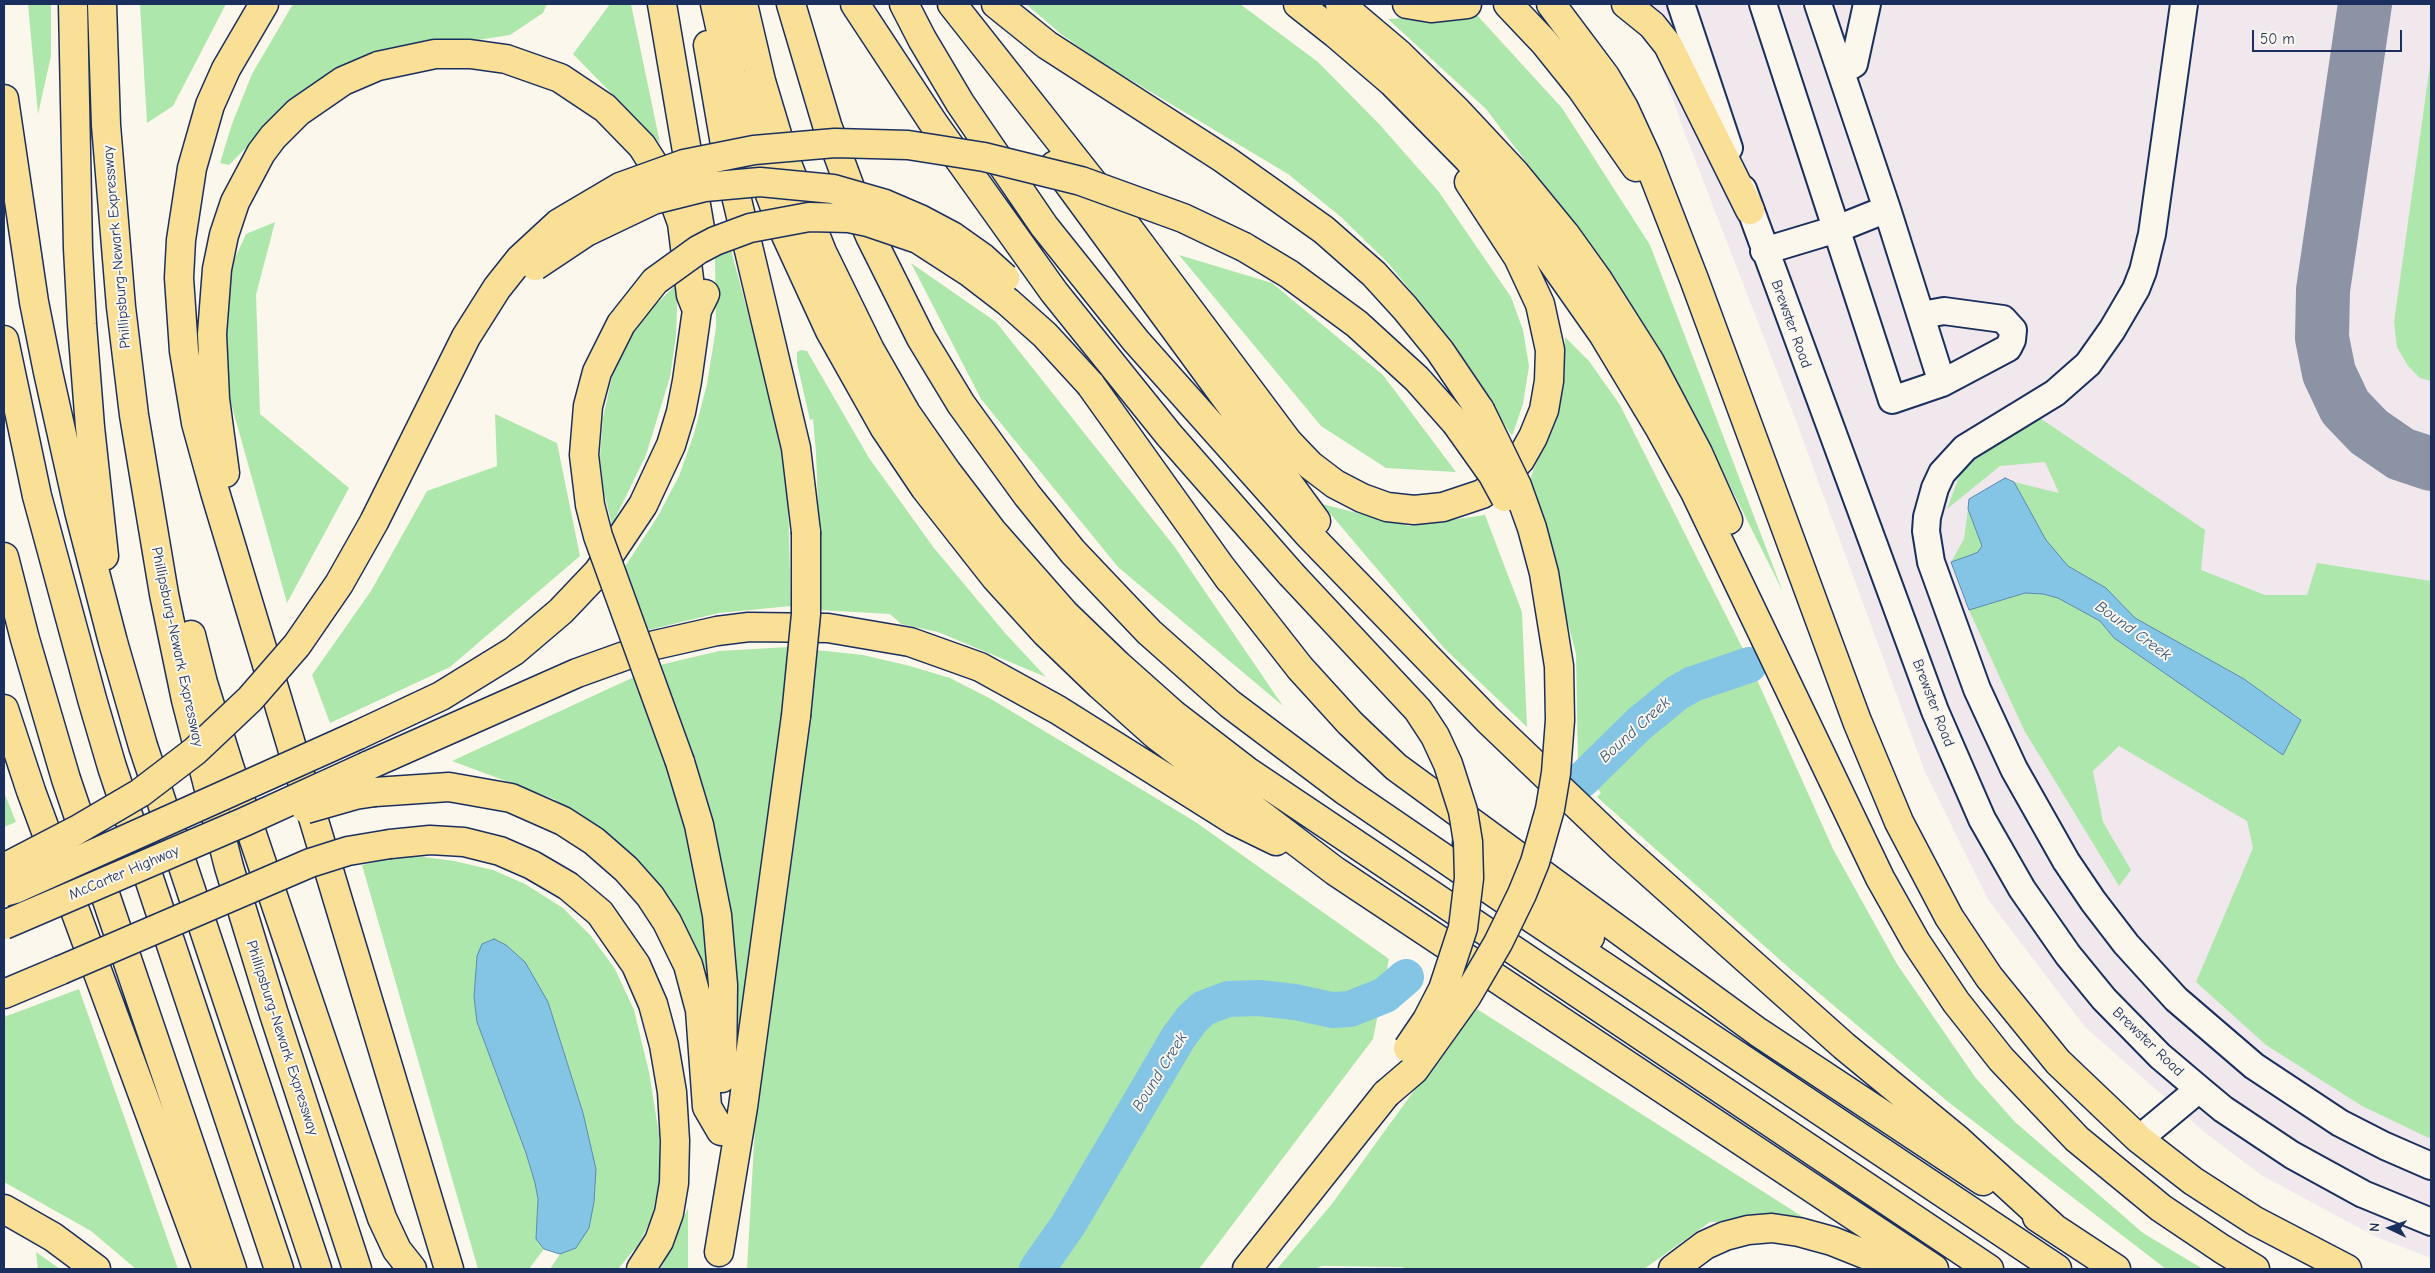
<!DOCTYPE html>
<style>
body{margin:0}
#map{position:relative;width:2435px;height:1273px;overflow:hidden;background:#fbf7ec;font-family:"Comic Neue",sans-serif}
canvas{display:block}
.frame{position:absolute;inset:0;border:5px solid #1b2f5e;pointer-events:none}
.north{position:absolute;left:2365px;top:1203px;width:50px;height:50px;-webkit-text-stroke:4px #fbf7ec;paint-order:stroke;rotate:273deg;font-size:14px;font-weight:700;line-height:20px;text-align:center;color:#1b2f5e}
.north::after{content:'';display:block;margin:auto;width:18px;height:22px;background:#1b2f5e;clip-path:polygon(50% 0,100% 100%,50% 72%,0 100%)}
.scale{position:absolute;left:2252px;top:30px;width:150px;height:22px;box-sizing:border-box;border:2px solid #1b2f5e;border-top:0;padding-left:6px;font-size:15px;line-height:18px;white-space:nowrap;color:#1b2f5e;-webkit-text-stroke:4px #fbf7ec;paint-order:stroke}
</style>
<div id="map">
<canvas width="2435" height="1273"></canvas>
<div class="frame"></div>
<div class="north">N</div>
<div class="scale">50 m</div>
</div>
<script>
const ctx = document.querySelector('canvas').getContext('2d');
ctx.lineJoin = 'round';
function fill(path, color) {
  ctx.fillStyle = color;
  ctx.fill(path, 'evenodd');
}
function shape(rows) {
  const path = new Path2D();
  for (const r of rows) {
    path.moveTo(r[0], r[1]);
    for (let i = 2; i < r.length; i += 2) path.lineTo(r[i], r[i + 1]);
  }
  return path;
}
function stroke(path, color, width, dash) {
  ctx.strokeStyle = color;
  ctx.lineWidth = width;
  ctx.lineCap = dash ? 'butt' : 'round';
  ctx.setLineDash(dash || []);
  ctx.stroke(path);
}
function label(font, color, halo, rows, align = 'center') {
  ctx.font = font + ' "Comic Neue",sans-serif';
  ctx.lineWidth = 4;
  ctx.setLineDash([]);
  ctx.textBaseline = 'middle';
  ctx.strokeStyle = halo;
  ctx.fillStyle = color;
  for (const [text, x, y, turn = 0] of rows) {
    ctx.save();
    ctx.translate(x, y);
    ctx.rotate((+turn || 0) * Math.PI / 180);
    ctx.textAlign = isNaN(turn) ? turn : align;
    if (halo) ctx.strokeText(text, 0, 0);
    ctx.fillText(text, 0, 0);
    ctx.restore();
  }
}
fill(shape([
 [1639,4,2431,4,2431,1258,2376,1237,2261,1175,2203,1131,2085,1027,1989,901,1925,772,1795,418,1684,131]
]), '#f1e8ee');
fill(shape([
 [28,4,51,4,51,56,38,114],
 [140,4,226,4,173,106,147,123],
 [293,4,547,4,543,13,510,35,465,42,400,46,340,66,283,110,229,165,220,163,232,124,252,74],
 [610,4,631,4,660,143,573,54],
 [1026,4,1240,4,1318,62,1380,125,1439,192,1511,297,1523,330,1529,366,1523,404,1512,436,1452,341,1388,263,1341,217,1288,174,1099,61,1061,34],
 [1476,14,1562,108,1650,245,1783,592,1714,454,1593,250,1486,109,1388,19],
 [2431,58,2431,381,2420,378,2408,366,2397,347,2394,322],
 [275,222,256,295,260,414,349,488,287,603,227,389,220,291,246,234],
 [731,250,777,422,787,467,791,606,719,613,648,630,624,568,658,516,679,476,694,434,707,384,716,328,715,258],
 [1179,255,1272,283,1383,375,1456,472,1386,468,1321,426],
 [911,263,996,322,1174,546,1283,706,1118,567,981,399],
 [678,283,676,336,670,377,646,455,612,525,604,493,600,457,603,418,612,377,628,340,647,313],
 [1565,337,1589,361,1620,405,1745,653,1833,849,1897,964,1975,1077,2015,1122,2143,1233,2203,1269,2166,1269,1947,1101,1788,967,1597,797,1601,793,1578,766,1576,654,1530,480,1564,385],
 [801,350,807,351,869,458,934,548,1005,633,1046,677,938,632,901,624,890,614,819,610,820,562,816,453,813,419,810,420,797,363,797,352],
 [495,414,557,443,580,556,450,667,330,723,312,675,371,591,427,491,497,466],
 [2037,416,2205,530,2201,570,2265,595,2307,595,2317,563,2431,581,2431,1139,2362,1106,2266,1045,2196,982,2253,848,2247,821,2119,746,2093,771,2103,822,2131,870,2119,886,2024,730,1969,610,2025,593,2043,594,2058,598,2100,621,2114,638,2283,754,2301,719,2244,679,2135,618,2106,588,2068,566,2046,540,2014,482,2059,493,2045,462,2000,466,1947,509,1959,477,1974,454],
 [1322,504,1409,526,1485,515,1522,612,1527,727,1444,648],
 [1968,509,1982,546,1978,552,1971,555,1951,562,1964,539],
 [789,647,783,707,735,1060,711,824,689,743,660,665,719,651],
 [816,650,863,655,910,666,950,678,991,699,1194,821,1389,959,1373,1039,1199,1269,747,1269,756,1109],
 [634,677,671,778,690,846,710,960,714,1009,645,871,554,799,452,761],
 [4,792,16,822,4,827],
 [409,855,454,861,493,870,525,884,563,908,591,936,615,969,634,1010,649,1072,659,1134,660,1177,652,1218,638,1245,618,1269,550,1269,560,1254,576,1248,596,1169,583,1113,548,1002,477,956,474,997,477,1022,526,1153,535,1183,538,1199,536,1239,544,1249,529,1269,478,1269,362,865],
 [79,989,178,1269,136,1269,91,1231,4,1182,4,1017],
 [1477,1009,1806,1219,1710,1222,1644,1269,1408,1269,1402,1267,1322,1266,1314,1269,1277,1269,1331,1205,1453,1037],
 [688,1208,688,1269,660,1269,661,1268],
 [36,1252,60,1269,38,1269]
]), '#aee7ab');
const water = shape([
 [2005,478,2014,482,2046,540,2068,566,2106,588,2135,618,2244,679,2301,720,2283,755,2114,638,2100,621,2058,598,2043,594,2025,593,1969,610,1951,562,1971,555,1978,552,1982,546,1968,509,1969,499,2005,478],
 [494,939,506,945,525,962,548,1002,583,1113,596,1169,594,1202,589,1228,576,1248,560,1254,544,1249,536,1239,538,1199,535,1183,526,1153,477,1022,474,997,477,956,482,944,494,939]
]);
fill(water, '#84c5e5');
stroke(water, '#5a89af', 1);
stroke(shape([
 [1582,780,1639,724,1677,693,1693,684,1749,665],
 [1037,1269,1068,1225,1178,1038,1192,1019,1204,1008,1228,999,1259,998,1295,1002,1332,1010,1350,1009,1385,995,1406,977]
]), '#84c5e5', 36);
stroke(shape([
 [2365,4,2323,290,2322,338,2329,373,2345,407,2369,432,2401,454,2431,464]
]), '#8b93a5', 54);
const minor = shape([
 [1681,4,1729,148],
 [1763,4,1892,400,1942,383,1887,209],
 [2184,4,2152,234,2143,271,2136,289,2112,330,2088,364,2055,393,1965,448,1942,473,1935,488,1927,517,1926,531,1931,562,1977,689,2014,769,2066,861,2093,901,2126,944,2176,999,2254,1066,2340,1123,2385,1146,2431,1166],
 [1842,71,1854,64,1867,4],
 [1743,189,1935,711,1982,819,2022,889,2068,955,2104,999,2160,1056,2199,1089,2223,1109,2292,1155,2363,1194,2431,1222],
 [1764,251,1837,229,1887,209,1818,4],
 [1922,315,1944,311,2003,319,2013,330,2012,340,2008,348,1942,383],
 [2139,1139,2199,1089]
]);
const highway = shape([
 [73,4,78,248,82,324,90,427,104,556],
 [102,4,106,125,121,307,134,415,164,594,186,700,229,867,273,1011,357,1269],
 [264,4,226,69,210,105,192,168,181,240,179,278,184,351,196,423,215,492,449,1269],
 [662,4,703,246],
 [715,4,731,76,759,166,784,231,830,331,884,427,925,488,995,577,1046,633,1100,685,1156,735,1335,871,1934,1269],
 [743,4,761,81,782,151,822,252,870,350,906,413,947,472,992,531,1065,614,1118,665,1173,714,1247,771,1989,1269],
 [791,4,827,125,855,201,870,236,921,338,961,404,1027,495,1073,552,1149,632,1230,704,1347,792,1530,917,2057,1269],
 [855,4,934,124,1054,292,1169,435,1291,574],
 [904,4,922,39,960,103,1044,226,1136,341,1308,534,1488,720,1621,847,1844,1046,1957,1139,2053,1227],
 [952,4,1113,208,1288,442,1310,465,1335,484,1362,498,1387,507,1414,510,1443,507,1482,494,1502,480,1520,460,1533,437,1544,410,1549,381,1550,350,1540,304,1518,257,1469,182],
 [996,4,1047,45,1224,159,1324,230,1374,274,1405,308,1440,351,1480,410],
 [1298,4,1336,34,1392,82,1468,159,1539,243,1603,334,1659,427,1695,492,1880,878,1916,942,1956,1002,2001,1059,2077,1139,2161,1208,2222,1249,2255,1269],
 [1340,4,1399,54,1457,111,1515,173,1565,234,1598,280,1650,362,1698,453,1728,520],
 [1407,4,1431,8,1467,4],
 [1508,4,1544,42,1581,88,1636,167],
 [1551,4,1605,76,1624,108,1647,158,1694,279,1857,721,1899,822,1949,917,1989,977,2058,1062,2139,1139,2193,1181,2255,1221,2347,1269],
 [1626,4,1652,25,1668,45,1750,210],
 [708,45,728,162,796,448,806,532],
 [4,99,34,302,48,372,79,511,113,642,143,746,317,1269],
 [1055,165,1316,521],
 [1244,247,1289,274,1357,324,1417,379,1456,423],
 [4,340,37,496,92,699,112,767,279,1269],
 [1090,384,1230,580],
 [225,473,215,399,212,334,217,269,224,235,235,202,261,153,273,137,298,112,343,81,378,66,435,54,470,54,506,59,560,78,605,108,642,146,670,190,682,223,691,295,697,310],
 [4,557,25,639,66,779,232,1269],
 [1220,566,1300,668,1350,723,1396,767,1758,1032,1983,1181],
 [191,635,203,683,229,766,382,1218,397,1250,412,1269],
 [4,709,31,791,207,1269],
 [358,735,441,696,514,651,561,611,598,572,643,505,671,445,681,412,687,381,697,310,705,294],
 [680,762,699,825,717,915,723,985,722,1078],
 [367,766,577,673,655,645,717,631,749,627,828,628,910,642,980,667,1058,710,1233,820,1276,841],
 [375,792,449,787,511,798,563,821,594,841,626,869,650,896,667,922,688,965,700,1010,707,1107,721,1131],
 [1467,843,1590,937],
 [390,844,430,840,464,842,500,851,532,865,568,886,600,913,636,965,653,1004,664,1045,672,1092,675,1141,674,1183,669,1213,659,1241,641,1269],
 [4,994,61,970],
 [4,1209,53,1237,96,1269],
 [2037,1217,2116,1269],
 [719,1252,743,1107,796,716],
 [1247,1269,1386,1094],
 [1673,1269,1705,1245,1725,1236,1748,1230,1772,1228,1799,1232,1832,1241,1902,1269]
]);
stroke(minor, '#1b2f5e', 30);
stroke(highway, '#1b2f5e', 31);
stroke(minor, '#fbf7ec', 26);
stroke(highway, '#fadf96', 28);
const highwayBridge = shape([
 [535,266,586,232,653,200,705,187,760,182,833,189,885,204,920,219,952,236,983,258,1005,278],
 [1456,423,1493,475,1505,497],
 [1291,574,1418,710,1435,736,1448,764,1463,811,1468,842,1469,878,1463,928,1443,989,1427,1020,1408,1048],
 [796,716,806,614,806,532],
 [680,762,598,536,590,505,584,455,588,406,597,372,621,324,655,281,698,250,715,241,750,228,809,217,849,218,868,222,918,239,969,272,1008,302,1045,335,1090,384],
 [306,809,355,795,375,792],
 [4,868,77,830,140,793,195,751,250,699,297,645,339,584,374,522,466,337,497,288,520,259,559,223,620,187,684,164,754,150,835,143,908,145,984,157,1081,181,1183,218,1244,247],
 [4,892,15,889,358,735],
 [4,925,244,822,367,766],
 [61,970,310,863,348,851,390,844],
 [1386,1094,1414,1070,1467,996,1498,943,1522,894,1535,862,1550,809,1556,773,1560,720,1559,666,1544,573,1532,528,1517,486,1480,410]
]);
stroke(highwayBridge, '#1b2f5e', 31, []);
stroke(highwayBridge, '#fadf96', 28);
label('15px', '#1b2f5e', '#fbf7ec', [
 ["Phillipsburg-Newark Expressway",117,247,-95],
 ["Brewster Road",1791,324,70],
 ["Phillipsburg-Newark Expressway",177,647,78],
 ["Brewster Road",1933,703,69],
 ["McCarter Highway",124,873,-23],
 ["Phillipsburg-Newark Expressway",282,1038,72],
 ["Brewster Road",2148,1042,44]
]);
label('italic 16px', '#355480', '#fbf7ec', [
 ["Bound Creek",2133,631,36],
 ["Bound Creek",1635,730,-42],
 ["Bound Creek",1160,1072,-58]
]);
</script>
